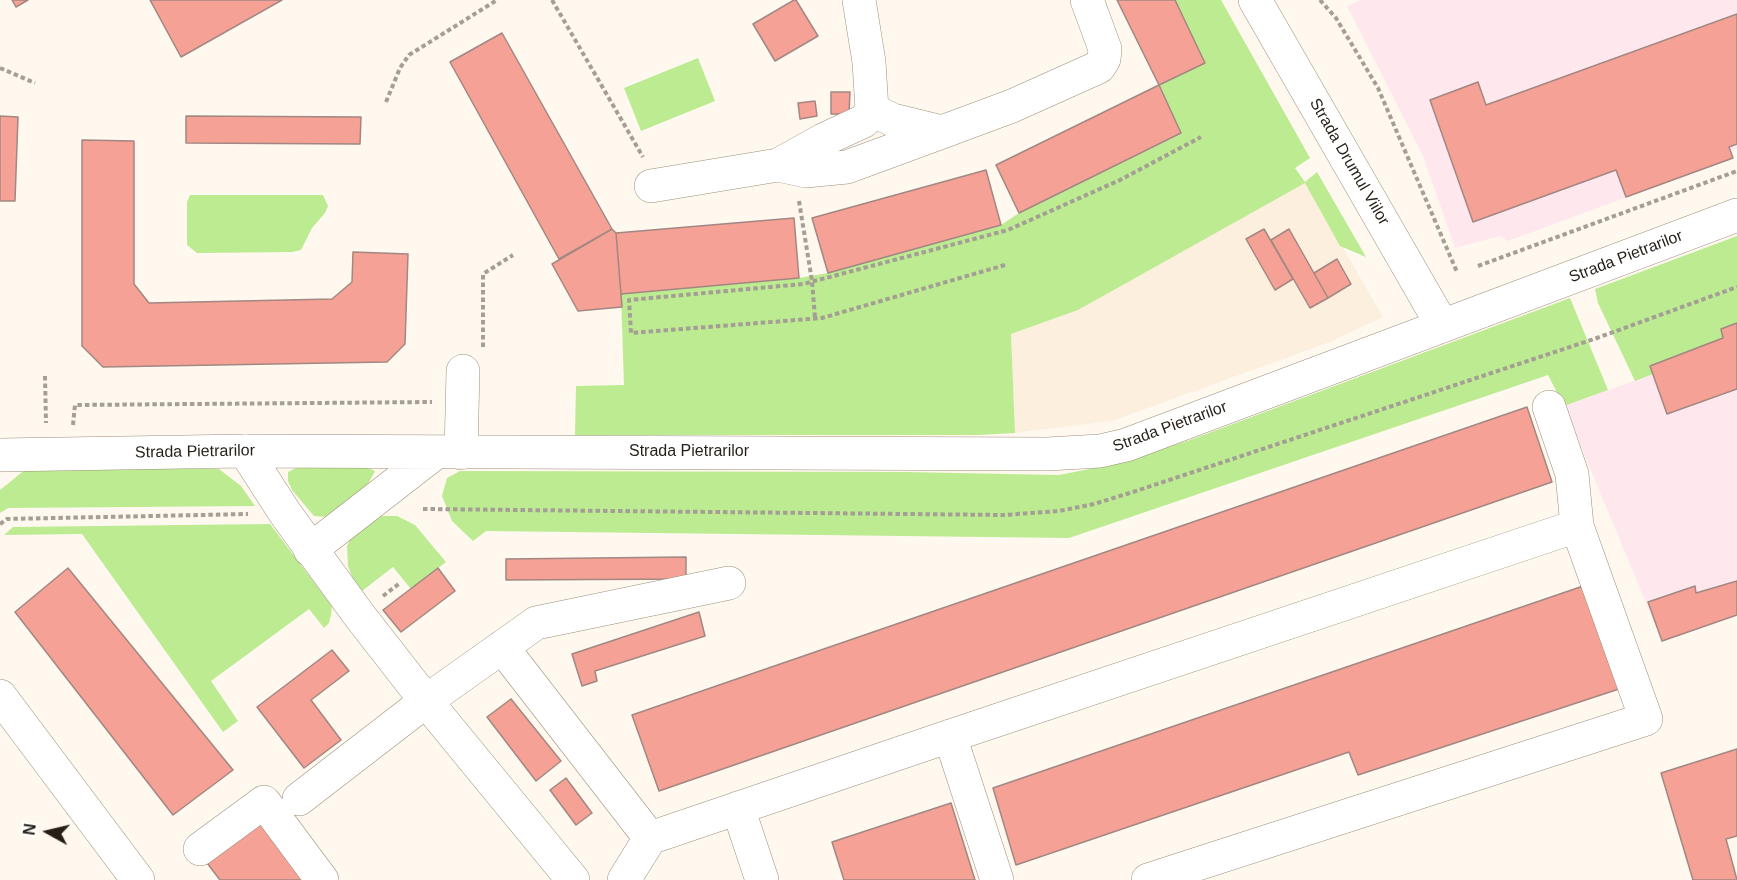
<!DOCTYPE html>
<style>
body{margin:0}
#map{position:relative;width:1737px;height:880px;overflow:hidden;background:#fef8ef;font-family:Helvetica,sans-serif}
canvas{display:block}
.north{position:absolute;left:18px;top:802px;width:60px;height:60px;-webkit-text-stroke:4px #fff;paint-order:stroke;rotate:278deg;font-size:16px;font-weight:700;line-height:24px;text-align:center;color:#251f17}
.north::after{content:'';display:block;margin:auto;width:21px;height:27px;background:#251f17;clip-path:polygon(50% 0,100% 100%,50% 72%,0 100%)}
</style>
<div id="map">
<canvas width="1737" height="880"></canvas>
<div class="north">N</div>
</div>
<script>
const ctx = document.querySelector('canvas').getContext('2d');
ctx.lineJoin = 'round';
function fill(path, color) {
  ctx.fillStyle = color;
  ctx.fill(path, 'evenodd');
}
function shape(rows) {
  const path = new Path2D();
  for (const r of rows) {
    path.moveTo(r[0], r[1]);
    for (let i = 2; i < r.length; i += 2) path.lineTo(r[i], r[i + 1]);
  }
  return path;
}
function stroke(path, color, width, dash) {
  ctx.strokeStyle = color;
  ctx.lineWidth = width;
  ctx.lineCap = dash ? 'butt' : 'round';
  ctx.setLineDash(dash || []);
  ctx.stroke(path);
}
function label(font, color, halo, rows, align = 'center') {
  ctx.font = font + ' Helvetica,sans-serif';
  ctx.lineWidth = 5;
  ctx.setLineDash([]);
  ctx.textBaseline = 'middle';
  ctx.strokeStyle = halo;
  ctx.fillStyle = color;
  for (const [text, x, y, turn = 0] of rows) {
    ctx.save();
    ctx.translate(x, y);
    ctx.rotate((+turn || 0) * Math.PI / 180);
    ctx.textAlign = isNaN(turn) ? turn : align;
    if (halo) ctx.strokeText(text, 0, 0);
    ctx.fillText(text, 0, 0);
    ctx.restore();
  }
}
fill(shape([
 [1361,0,1737,0,1737,149,1730,151,1733,158,1508,241,1500,236,1455,248,1423,156,1347,6],
 [1737,323,1737,615,1662,641,1564,406,1653,374,1650,366,1723,338,1721,329]
]), '#fee8ed');
fill(shape([
 [1305,182,1383,317,1327,343,1112,421,1015,433,1011,334,1078,310]
]), '#fcefde');
fill(shape([
 [1175,0,1221,0,1310,158,1295,168,1305,182,1317,172,1366,257,1340,246,1305,183,1078,310,1011,334,1015,433,979,435,575,435,576,386,624,385,621,294,799,278,828,273,1001,225,1019,213,1181,134,1159,85,1205,63],
 [698,58,715,101,641,131,624,88],
 [190,195,323,195,328,206,325,213,312,228,301,250,292,252,197,253,187,245,187,202],
 [1737,236,1737,323,1722,329,1723,338,1651,366,1653,374,1635,381,1598,303,1595,289],
 [1570,298,1608,390,1564,406,1548,375,1069,538,486,531,473,541,452,521,442,496,447,478,460,471,905,472,1059,475,1105,466,1190,440],
 [363,466,375,471,368,484,326,517,314,516,292,490,288,481,288,472,296,468],
 [26,469,219,469,241,486,255,506,8,508,0,513,0,490],
 [381,516,397,516,415,525,446,562,411,589,393,567,362,591,354,582,348,566,347,546,354,532,368,521],
 [270,524,332,606,331,614,329,623,324,628,309,609,211,681,238,721,223,732,82,534,4,535,13,527]
]), '#bceb91');
const building = shape([
 [12,0,28,0,16,7,12,0],
 [150,0,282,0,181,57,150,0],
 [794,0,796,0,818,36,775,61,753,24,794,0],
 [1117,0,1175,0,1205,63,1159,85,1117,0],
 [1737,14,1737,144,1729,147,1733,158,1626,197,1616,170,1473,222,1430,100,1478,82,1486,105,1737,14],
 [502,33,612,229,559,259,450,62,502,33],
 [1159,85,1181,133,1019,213,996,165,1159,85],
 [831,92,850,92,849,114,831,114,831,92],
 [815,101,817,116,800,119,798,103,815,101],
 [0,116,18,117,15,201,0,201,0,116],
 [186,116,361,117,360,144,186,143,186,116],
 [82,140,134,141,134,284,149,303,332,299,352,282,353,252,408,254,405,344,387,362,103,367,82,346,82,140],
 [986,170,1001,225,828,273,812,218,986,170],
 [794,218,799,278,621,294,616,233,794,218],
 [612,229,616,233,622,307,578,311,552,264,612,229],
 [1264,229,1293,279,1275,290,1246,239,1264,229],
 [1289,229,1328,298,1310,308,1271,240,1289,229],
 [1337,259,1351,284,1328,298,1314,273,1337,259],
 [1737,323,1737,389,1667,414,1650,366,1723,338,1721,329,1737,323],
 [1527,407,1552,482,659,791,632,715,1527,407],
 [686,557,686,579,506,580,506,559,686,557],
 [68,568,233,770,173,815,15,612,68,568],
 [438,568,455,591,401,632,383,610,438,568],
 [1737,581,1737,615,1662,641,1648,602,1695,586,1696,593,1737,581],
 [1589,584,1625,687,1358,775,1349,752,1016,865,993,788,1589,584],
 [699,612,705,636,595,671,597,681,582,686,572,654,699,612],
 [332,650,349,671,311,700,341,740,304,768,257,707,332,650],
 [511,699,561,761,536,781,487,717,511,699],
 [1737,749,1737,836,1726,839,1737,880,1693,880,1661,773,1737,749],
 [566,778,592,813,576,825,550,790,566,778],
 [951,803,975,880,844,880,832,842,951,803],
 [259,815,309,880,220,880,204,859,259,815]
]);
fill(building, '#f6a195');
stroke(building, '#a28782', 1.5);
const minor = shape([
 [859,0,869,62,872,110,893,120,942,132,1012,106,1099,67,1104,59,1105,49,1087,0],
 [1255,0,1442,325],
 [778,165,823,140,864,121,872,110],
 [651,186,778,165,806,171,847,167,942,132],
 [1549,407,1572,474,1577,526],
 [245,451,285,513,359,615,426,701,573,880],
 [461,453,463,371],
 [0,455,245,451,1048,454,1100,451,1126,445,1737,215],
 [310,550,435,453],
 [502,647,650,838],
 [0,696,138,880],
 [950,736,997,880],
 [299,799,426,701,536,623,729,583],
 [738,808,762,880],
 [200,849,264,802,322,880],
 [624,880,650,838,950,736,1577,526,1646,719,1148,880]
]);
stroke(minor, '#9e8f7b', 34);
stroke(shape([
 [552,0,643,157],
 [1320,0,1336,18,1378,88,1457,272],
 [0,68,35,83],
 [386,102,400,68,409,55,497,0],
 [799,201,812,281,815,318],
 [1005,265,822,318,631,333,629,300,803,284,1008,230,1120,180,1201,137],
 [1478,266,1737,171],
 [483,347,483,274,513,255],
 [45,376,46,423],
 [73,425,75,405,432,402],
 [423,509,1004,515,1059,511,1094,504,1133,492,1597,338,1737,287],
 [0,524,7,519,248,514],
 [383,596,400,583]
]), '#a49e95', 4, [4.5, 3]);
stroke(minor, '#fff', 33);
label('16px', '#251f17', '#fff', [
 ["Strada Drumul Viilor",1349,162,60],
 ["Strada Pietrarilor",1626,257,-21],
 ["Strada Pietrarilor",1170,427,-20],
 ["Strada Pietrarilor",195,452,-1],
 ["Strada Pietrarilor",689,452]
]);
</script>
